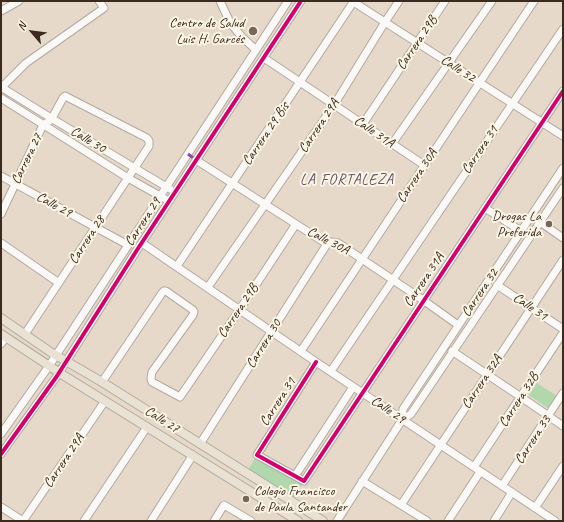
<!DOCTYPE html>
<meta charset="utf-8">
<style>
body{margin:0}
#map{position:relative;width:564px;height:522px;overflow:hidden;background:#e6d9c9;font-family:Caveat,sans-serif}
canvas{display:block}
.frame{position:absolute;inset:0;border:2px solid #3b2a1e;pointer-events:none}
.north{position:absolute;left:12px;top:12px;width:40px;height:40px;-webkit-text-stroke:3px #fcf5e5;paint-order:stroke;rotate:298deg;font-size:11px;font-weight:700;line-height:16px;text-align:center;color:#3b2a1e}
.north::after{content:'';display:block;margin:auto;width:14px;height:18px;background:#3b2a1e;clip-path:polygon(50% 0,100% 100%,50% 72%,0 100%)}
</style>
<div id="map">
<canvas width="564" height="522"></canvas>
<div class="frame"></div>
<div class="north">N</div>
</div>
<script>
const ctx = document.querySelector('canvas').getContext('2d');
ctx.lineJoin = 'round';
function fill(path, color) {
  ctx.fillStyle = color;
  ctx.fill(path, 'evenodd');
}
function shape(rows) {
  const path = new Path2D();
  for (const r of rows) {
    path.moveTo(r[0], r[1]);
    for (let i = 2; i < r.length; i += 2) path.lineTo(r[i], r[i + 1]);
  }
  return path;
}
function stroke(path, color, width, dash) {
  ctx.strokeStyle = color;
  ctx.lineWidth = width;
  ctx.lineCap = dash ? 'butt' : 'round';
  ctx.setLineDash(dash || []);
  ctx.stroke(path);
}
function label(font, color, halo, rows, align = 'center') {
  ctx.font = font + ' Caveat,sans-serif';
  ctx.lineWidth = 4;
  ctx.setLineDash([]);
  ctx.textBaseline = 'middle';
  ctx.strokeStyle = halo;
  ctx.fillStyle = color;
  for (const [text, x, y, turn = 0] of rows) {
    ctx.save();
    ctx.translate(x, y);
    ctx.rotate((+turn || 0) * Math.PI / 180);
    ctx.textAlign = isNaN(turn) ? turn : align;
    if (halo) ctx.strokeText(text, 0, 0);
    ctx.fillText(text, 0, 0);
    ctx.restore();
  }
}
fill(shape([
 [537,383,557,396,549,409,529,395],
 [257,455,304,481,292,501,246,473]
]), '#b1d7ad');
const minor = shape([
 [220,1,227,16,231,24,242,37,256,50],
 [352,1,563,136],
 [1,11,19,1],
 [264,58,424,165],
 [1,87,51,118,170,189],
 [2,87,26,63,104,8,99,1],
 [1,98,128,178,169,201],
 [363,124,445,1],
 [392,144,492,1],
 [196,160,327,244],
 [1,176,128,245],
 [485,208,521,231],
 [1,214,43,125,51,120,63,98,65,96,147,138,149,141,149,146,25,334],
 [540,222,563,238],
 [1,243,59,283],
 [142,243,316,362,555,521],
 [327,244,331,242,338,243,423,300,458,325],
 [177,266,354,1],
 [497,285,563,329],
 [208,287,334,105,385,22,399,1],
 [1,344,6,337],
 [301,351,534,1],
 [452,351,521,397,563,426],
 [316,362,257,455,304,481,563,91],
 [331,371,563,29],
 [102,382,162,293,164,291,166,291,193,310,194,312,193,315,152,372,151,379,152,382,180,397,240,309,296,224],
 [402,420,403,409,563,168],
 [1,434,49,366,288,1],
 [200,444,327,244],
 [1,454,57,376,137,250,301,1],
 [474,467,563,333],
 [295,476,353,387],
 [362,481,427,521],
 [502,486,563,393],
 [401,505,563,260],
 [1,507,23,521],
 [535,508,563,466],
 [23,521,105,401],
 [84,521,147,427],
 [151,521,193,455],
 [214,521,224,505,251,521],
 [337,521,402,420,411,414,563,188],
 [448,521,480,472],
 [494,521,512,492]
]);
const major = shape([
 [1,318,52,353,102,382,323,521],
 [1,334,63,375,298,521]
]);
stroke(minor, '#b3a99e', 9);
stroke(major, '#b3a99e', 10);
stroke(minor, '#fbf9f7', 7);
stroke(major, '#e9e1d4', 8);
stroke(shape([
 [188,154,196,160]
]), '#8e44ad', 3, [6, 3]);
stroke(shape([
 [316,362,257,455,304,481,563,91],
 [1,454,57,376,137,250,301,1]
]), '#d6006c', 4);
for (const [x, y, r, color] of [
 [253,31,5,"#77675a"],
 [549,224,4,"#77675a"],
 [246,499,4,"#77675a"]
]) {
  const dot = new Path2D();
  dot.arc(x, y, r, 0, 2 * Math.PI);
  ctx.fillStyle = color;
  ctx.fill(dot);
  stroke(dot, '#fcf5e5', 1.5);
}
label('14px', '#3b2a1e', '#fcf5e5', [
 ["Centro de Salud",244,23],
 ["Luis H. Garcés",244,39],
 ["Drogas La",541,216],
 ["Preferida",541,232],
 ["Colegio Francisco",254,491,"left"],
 ["de Paula Santander",254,507,"left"]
], 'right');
label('14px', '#3b2a1e', '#fcf5e5', [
 ["Carrera 29B",417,43,-56],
 ["Calle 32",458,69,33],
 ["Carrera 29A",319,126,-56],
 ["Calle 31A",374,132,34],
 ["Carrera 29 Bis",266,134,-56],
 ["Calle 30",88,140,31],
 ["Carrera 31",480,150,-56],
 ["Carrera 27",27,159,-64],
 ["Carrera 30A",417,176,-56],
 ["Calle 29",54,205,29],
 ["Carrera 29",143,222,-57],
 ["Carrera 28",87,240,-57],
 ["Calle 30A",328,241,27],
 ["Carrera 31A",424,280,-56],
 ["Carrera 32",480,293,-56],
 ["Calle 31",530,307,34],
 ["Carrera 29B",238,311,-56],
 ["Carrera 30",264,344,-58],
 ["Carrera 32A",482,382,-56],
 ["Carrera 32B",519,400,-57],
 ["Carrera 31",278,402,-57],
 ["Calle 29",388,410,34],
 ["Calle 27",162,420,32],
 ["Carrera 33",533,440,-57],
 ["Carrera 29A",64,461,-56]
]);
ctx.letterSpacing = '1px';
label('15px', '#635464', '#fcf5e5', [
 ["LA FORTALEZA",347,180]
]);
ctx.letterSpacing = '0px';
</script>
